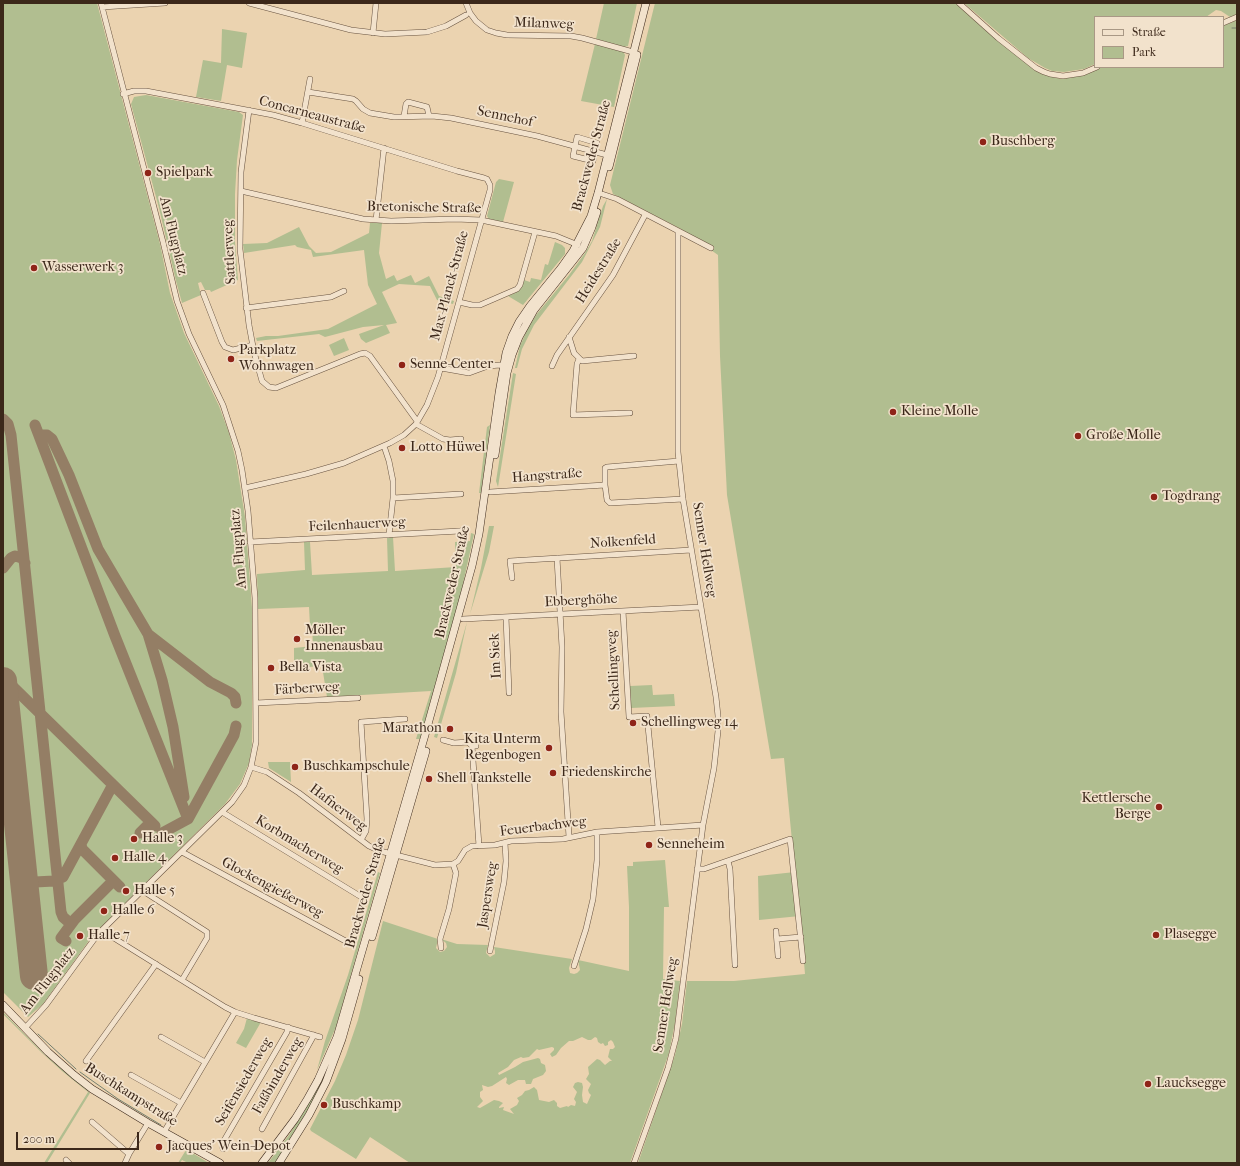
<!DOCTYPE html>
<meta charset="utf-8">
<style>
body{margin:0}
#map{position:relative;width:1240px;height:1166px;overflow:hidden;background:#ebd3b0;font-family:"IM FELL French Canon",serif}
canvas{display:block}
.frame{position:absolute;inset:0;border:4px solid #3c281a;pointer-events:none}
.legend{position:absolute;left:1094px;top:16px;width:130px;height:52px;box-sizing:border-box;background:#f2e2cc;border:1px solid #a99885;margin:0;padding:5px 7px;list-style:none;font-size:12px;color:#3c281a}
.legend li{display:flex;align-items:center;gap:8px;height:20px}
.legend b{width:20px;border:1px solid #a99885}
.scale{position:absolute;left:16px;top:1132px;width:123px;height:18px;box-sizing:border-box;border:2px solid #3c281a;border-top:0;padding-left:5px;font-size:12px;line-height:14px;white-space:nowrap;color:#3c281a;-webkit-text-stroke:3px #f2e2cc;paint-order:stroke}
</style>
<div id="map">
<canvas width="1240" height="1166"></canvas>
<div class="frame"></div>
<ul class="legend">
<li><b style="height:5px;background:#f2e2cc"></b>Straße</li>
<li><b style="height:11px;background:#b1be90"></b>Park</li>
</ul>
<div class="scale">200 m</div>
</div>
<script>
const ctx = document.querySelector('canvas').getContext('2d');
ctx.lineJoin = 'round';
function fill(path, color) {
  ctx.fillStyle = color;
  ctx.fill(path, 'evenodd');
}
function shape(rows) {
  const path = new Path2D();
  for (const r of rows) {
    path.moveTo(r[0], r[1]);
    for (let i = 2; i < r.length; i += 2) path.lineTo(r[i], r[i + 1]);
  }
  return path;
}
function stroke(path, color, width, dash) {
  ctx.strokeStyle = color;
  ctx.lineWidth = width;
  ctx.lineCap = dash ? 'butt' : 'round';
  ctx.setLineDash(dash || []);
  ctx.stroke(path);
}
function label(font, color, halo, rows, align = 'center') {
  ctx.font = font + ' "IM FELL French Canon",serif';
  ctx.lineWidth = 3.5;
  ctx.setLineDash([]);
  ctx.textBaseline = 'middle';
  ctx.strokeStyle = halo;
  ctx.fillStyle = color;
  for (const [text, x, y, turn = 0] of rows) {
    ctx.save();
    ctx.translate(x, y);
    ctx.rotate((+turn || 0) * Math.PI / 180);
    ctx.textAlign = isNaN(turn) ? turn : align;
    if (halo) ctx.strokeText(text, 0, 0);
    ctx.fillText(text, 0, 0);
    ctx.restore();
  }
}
fill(shape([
 [3,3,97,3,160,244,170,293,184,333,219,406,229,433,236,460,245,517,252,608,252,745,249,763,240,784,225,804,93,935,43,1004,28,1017,3,992],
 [604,3,637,3,628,46,624,47,596,39],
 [655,3,956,3,998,41,1033,68,1049,76,1061,79,1079,76,1102,67,1223,67,1223,26,1237,20,1237,1163,638,1163,675,1055,682,1024,687,981,734,981,805,974,800,916,759,920,758,876,795,872,784,758,771,759,727,495,720,356,718,255,681,229,613,194,610,185],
 [964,3,1237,3,1237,14,1230,17,1221,11,1216,10,1206,17,1095,17,1095,64,1084,69,1064,72,1052,71,1045,68,1028,58],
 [222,29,247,33,242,68,227,65,221,101,196,97,203,60,221,63],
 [595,44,623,51,625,55,614,107,581,101],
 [146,95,239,112,243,115,237,160,235,194,235,242,238,280,211,292,210,290,205,290,201,282,198,283,201,295,182,303,176,281,159,208,131,104,134,97],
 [499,179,514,182,503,222,489,219,487,216,496,182],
 [607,199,600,227,582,262,534,325,522,349,517,368,515,368,514,372,520,346,527,330,536,315,569,275,585,253,592,241,603,206],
 [370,223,382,223,379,253,386,279,394,275,397,281,411,275,415,283,429,276,439,296,454,301,453,304,437,300,430,286,399,284,382,292,397,323,386,325,390,333,366,343,361,339,359,334,384,325,363,327,325,337,319,334,257,341,256,338,266,336,278,336,328,329,377,304,368,285,364,250,313,257,311,250,297,247,295,245,244,253,243,244,267,243,299,227,309,246,316,253,331,252,369,233],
 [555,242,562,245,565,248,565,254,523,305,508,296,515,293,524,280,530,282,531,278,541,280,545,264,548,265],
 [344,338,349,350,334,356,329,345],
 [513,373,516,374,498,487,496,481],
 [490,425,481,493,479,493,487,427],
 [489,526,494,526,489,552,470,614,481,568],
 [471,533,474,534,461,593,420,739,416,739,431,691,327,697,322,666,294,668,294,648,313,646,312,627,310,626,309,607,258,609,257,574,305,570,304,542,310,542,312,575,388,571,387,538,393,537,395,571,456,567,455,542,470,541],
 [467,622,456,673,437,738,434,737],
 [652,685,653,695,674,694,675,706,631,708,630,686],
 [268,762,290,762,291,782,269,768],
 [665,860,669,907,664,907,663,979,680,981,675,1023,669,1053,630,1163,410,1163,370,1137,356,1159,311,1131,310,1129,335,1081,346,1055,358,1020,383,921,438,939,436,948,440,952,444,951,447,947,446,943,441,939,457,944,488,945,486,953,490,957,495,954,495,951,494,947,572,959,569,968,570,973,574,974,577,973,580,970,578,960,629,971,629,907,627,866,633,866,633,862],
 [582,1037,588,1040,591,1040,595,1037,597,1038,598,1042,601,1044,603,1043,605,1046,608,1045,608,1042,611,1040,613,1042,615,1047,613,1049,610,1049,608,1057,612,1061,610,1061,605,1065,600,1060,597,1059,588,1067,589,1074,586,1079,591,1084,588,1090,589,1093,591,1095,587,1104,583,1102,582,1095,583,1087,582,1083,578,1082,575,1083,573,1087,577,1092,574,1099,576,1102,575,1106,571,1105,568,1107,567,1106,560,1108,557,1106,557,1103,554,1100,549,1102,539,1100,537,1090,534,1087,529,1090,525,1091,522,1095,517,1098,519,1101,517,1105,510,1109,514,1114,503,1110,504,1107,499,1108,499,1107,503,1103,499,1101,494,1100,480,1108,477,1107,483,1101,480,1097,480,1092,483,1090,482,1085,488,1087,492,1086,506,1077,507,1079,506,1083,509,1085,518,1080,525,1080,526,1084,531,1084,533,1079,543,1075,546,1071,545,1065,541,1063,540,1059,538,1058,523,1062,515,1067,499,1075,498,1073,508,1067,514,1060,521,1057,523,1058,529,1057,537,1049,539,1050,552,1047,554,1048,554,1050,550,1054,552,1057,556,1055,561,1048,569,1041,573,1041],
 [378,872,380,873,336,1027,317,1070,325,1041,348,975],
 [3,1012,45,1055,90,1093,47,1163,44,1163,88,1092,62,1071,42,1053,3,1014],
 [247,1018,261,1022,246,1048,236,1043,244,1029],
 [335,1047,326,1075,314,1100,276,1163,268,1163,289,1135,306,1108],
 [186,1150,194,1154,209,1163,188,1163,182,1160,180,1163,178,1163]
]), '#b1be90');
stroke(shape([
 [1232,28,1237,28],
 [38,1034,76,1069],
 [80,1072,118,1099,161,1125]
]), '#747f6f', 1);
stroke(shape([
 [3,419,8,424,11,435,61,912,63,917,71,924],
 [35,425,115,636,188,819],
 [39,435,47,435,52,439,69,475,98,549,148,634,162,680,173,727,184,797],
 [3,568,11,558,15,556,22,558,25,563],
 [148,634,210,682,231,693,235,697,236,703],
 [3,674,8,682,151,822],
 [5,704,6,697,9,693,15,691,19,693],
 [140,833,151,822,155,826],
 [166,838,162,833,188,819,234,735,236,726],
 [81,844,82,849,120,887],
 [23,869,27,877,35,882,54,881,63,877,110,790,114,786],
 [66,941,61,938,75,919,113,881]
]), '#947e65', 11);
stroke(shape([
 [3,681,34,976]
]), '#947e65', 28);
const minor = shape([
 [249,3,351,30,385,34,427,32,446,26,466,15],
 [466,3,470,13,476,21,487,30,496,33,507,35,571,36,582,38,633,52],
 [959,3,998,38,1036,68,1044,72,1050,74,1063,76,1083,73,1097,67],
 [102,7,165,3],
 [1223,23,1237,17],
 [373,33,376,3],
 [308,92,353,99,356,101,363,109,370,113,394,117,432,116,451,118,537,136,607,155],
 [123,94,134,91,146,91,273,115,302,123,457,171,484,178,487,179,490,185,490,190,438,377,427,405,416,424,404,435,390,443,344,463,306,474,245,488],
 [249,110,241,172,240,249,249,325,254,352,262,381,269,387,276,388,360,354,365,353,370,356,417,421],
 [404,116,406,104,408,102,427,107,429,116],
 [302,123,310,79],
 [577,137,597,143,593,161,573,156,577,137],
 [241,191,363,219,391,221,455,219,481,220,556,236,578,245],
 [602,194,617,199,711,248],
 [376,220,384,148],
 [203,293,222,342,225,347,233,350,253,345],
 [459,302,472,305,480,305,517,289,520,285,535,232],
 [246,308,331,297,344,291],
 [569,337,574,353,582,361,634,356],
 [579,359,577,364,573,415,630,413],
 [552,366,557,355,613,275,645,215],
 [441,368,469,373,488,366,500,365,506,366],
 [416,424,443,439,450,440,461,439],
 [384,446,389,461,393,481,393,498,389,535],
 [679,461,607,467,605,468,605,485,607,500,610,503,683,499],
 [490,492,605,485],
 [393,498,461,494],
 [250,542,422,533,460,531,466,529],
 [557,558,562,647,561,712,569,837],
 [512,578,510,561,691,550],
 [623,611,629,717,647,716,658,827],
 [506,617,509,693],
 [463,619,701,607],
 [256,703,358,698],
 [443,740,454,743,468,742,472,746],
 [476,746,472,746,479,846],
 [251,767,267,772,299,793,369,846,380,851,435,865,453,864,458,861,465,850,472,846,495,845,511,841,563,839,597,832,703,825],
 [222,812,363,898],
 [361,840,366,831,367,819,361,722,405,719],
 [182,852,351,944],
 [728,861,730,869,735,965],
 [697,869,704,869,790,839,803,961],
 [143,891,207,932,207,938,182,980],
 [103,929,109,935,225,1007,235,1012,254,1018,320,1037],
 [776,931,778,956],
 [777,939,801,937],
 [441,948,440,939,449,909,456,873,453,864],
 [490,951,504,882,506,861,505,843],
 [574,966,586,929,593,899,597,860,597,832],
 [25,1028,46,1005,98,934,232,802,244,785,251,767,256,742,255,598,248,511,242,470,238,451,223,405,189,334,177,301,163,242,101,3],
 [161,1037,205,1062],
 [86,1061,156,964],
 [131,1075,181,1103],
 [92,1122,129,1154],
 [262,1129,314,1035],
 [164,1132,235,1012],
 [223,1149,222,1144,287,1032,288,1027],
 [66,1160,69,1163],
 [125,1163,129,1154,148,1123],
 [634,1163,668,1068,676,1038,703,825,714,768,718,731,718,716,716,697,683,499,678,452,678,232]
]);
const secondary = shape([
 [609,167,637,55],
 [495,455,507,373,512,355,519,337,534,310,583,248,592,227,597,212],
 [372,937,426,751],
 [3,1005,48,1052,74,1075,92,1089,148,1123,220,1163],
 [262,1163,295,1119,308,1098,318,1080,337,1037,425,735,472,566,479,534,499,393,506,353,512,336,519,322,530,306,561,268,573,251,591,216,598,193,646,3],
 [279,1163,309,1115,326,1082,342,1039,359,979]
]);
stroke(minor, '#685340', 6);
stroke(secondary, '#3c281a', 8);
stroke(minor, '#f2e2cc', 5);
stroke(secondary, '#f2e2cc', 7);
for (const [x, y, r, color] of [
 [983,142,4,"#8f2418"],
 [148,173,4,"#8f2418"],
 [34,268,4,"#8f2418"],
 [231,359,4,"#8f2418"],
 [402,365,4,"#8f2418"],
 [893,412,4,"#8f2418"],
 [1078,436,4,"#8f2418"],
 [402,448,4,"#8f2418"],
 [1154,497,4,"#8f2418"],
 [297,639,4,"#8f2418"],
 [271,668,4,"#8f2418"],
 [633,723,4,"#8f2418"],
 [450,729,4,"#8f2418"],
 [549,748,4,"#8f2418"],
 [295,767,4,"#8f2418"],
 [553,773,4,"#8f2418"],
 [429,779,4,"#8f2418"],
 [1159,807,4,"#8f2418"],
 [134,839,4,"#8f2418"],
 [649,845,4,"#8f2418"],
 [115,858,4,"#8f2418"],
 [126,891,4,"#8f2418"],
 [104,911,4,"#8f2418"],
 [1156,935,4,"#8f2418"],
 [80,936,4,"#8f2418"],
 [1148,1084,4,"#8f2418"],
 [324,1105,4,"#8f2418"],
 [159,1147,4,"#8f2418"]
]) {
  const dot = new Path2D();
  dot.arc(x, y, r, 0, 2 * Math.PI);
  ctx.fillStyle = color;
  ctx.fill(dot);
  stroke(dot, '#f2e2cc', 1.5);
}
label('14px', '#3c281a', '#f2e2cc', [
 ["Milanweg",544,24,2],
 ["Concarneaustraße",312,115,15],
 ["Sennehof",505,117,12],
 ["Brackweder Straße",592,156,-75],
 ["Bretonische Straße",424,208,1],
 ["Am Flugplatz",173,236,76],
 ["Sattlerweg",230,252,-93],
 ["Heidestraße",599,271,-58],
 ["Max-Planck-Straße",450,286,-75],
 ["Hangstraße",547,476,-4],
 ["Feilenhauerweg",357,525,-3],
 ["Nolkenfeld",623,542,-4],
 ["Am Flugplatz",239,549,-95],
 ["Senner Hellweg",704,550,81],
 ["Brackweder Straße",453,582,-77],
 ["Ebberghöhe",581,601,-3],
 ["Im Siek",496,656,-93],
 ["Schellingweg",614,670,-93],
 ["Färberweg",307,689,-3],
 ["Hafnerweg",338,808,37],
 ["Feuerbachweg",543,827,-7],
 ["Korbmacherweg",299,845,31],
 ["Glockengießerweg",272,888,28],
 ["Brackweder Straße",366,893,-74],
 ["Jaspersweg",488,895,-81],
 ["Am Flugplatz",48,981,-52],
 ["Senner Hellweg",666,1005,-81],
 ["Faßbinderweg",278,1076,-60],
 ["Seifensiederweg",244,1082,-60],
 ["Buschkampstraße",131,1095,32]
]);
label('14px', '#3c281a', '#f2e2cc', [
 ["Buschberg",991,142],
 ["Spielpark",156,173],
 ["Wasserwerk 3",42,268],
 ["Parkplatz",239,351],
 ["Wohnwagen",239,367],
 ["Senne-Center",410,365],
 ["Kleine Molle",901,412],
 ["Große Molle",1086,436],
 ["Lotto Hüwel",410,448],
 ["Togdrang",1162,497],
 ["Möller",305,631],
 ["Innenausbau",305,647],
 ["Bella Vista",279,668],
 ["Schellingweg 14",641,723],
 ["Marathon",442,729,"right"],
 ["Kita Unterm",541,740,"right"],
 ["Regenbogen",541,756,"right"],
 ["Buschkampschule",303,767],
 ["Friedenskirche",561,773],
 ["Shell Tankstelle",437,779],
 ["Kettlersche",1151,799,"right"],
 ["Berge",1151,815,"right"],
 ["Halle 3",142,839],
 ["Senneheim",657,845],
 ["Halle 4",123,858],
 ["Halle 5",134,891],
 ["Halle 6",112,911],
 ["Plasegge",1164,935],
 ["Halle 7",88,936],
 ["Laucksegge",1156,1084],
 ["Buschkamp",332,1105],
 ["Jacques' Wein-Depot",167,1147]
], 'left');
</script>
